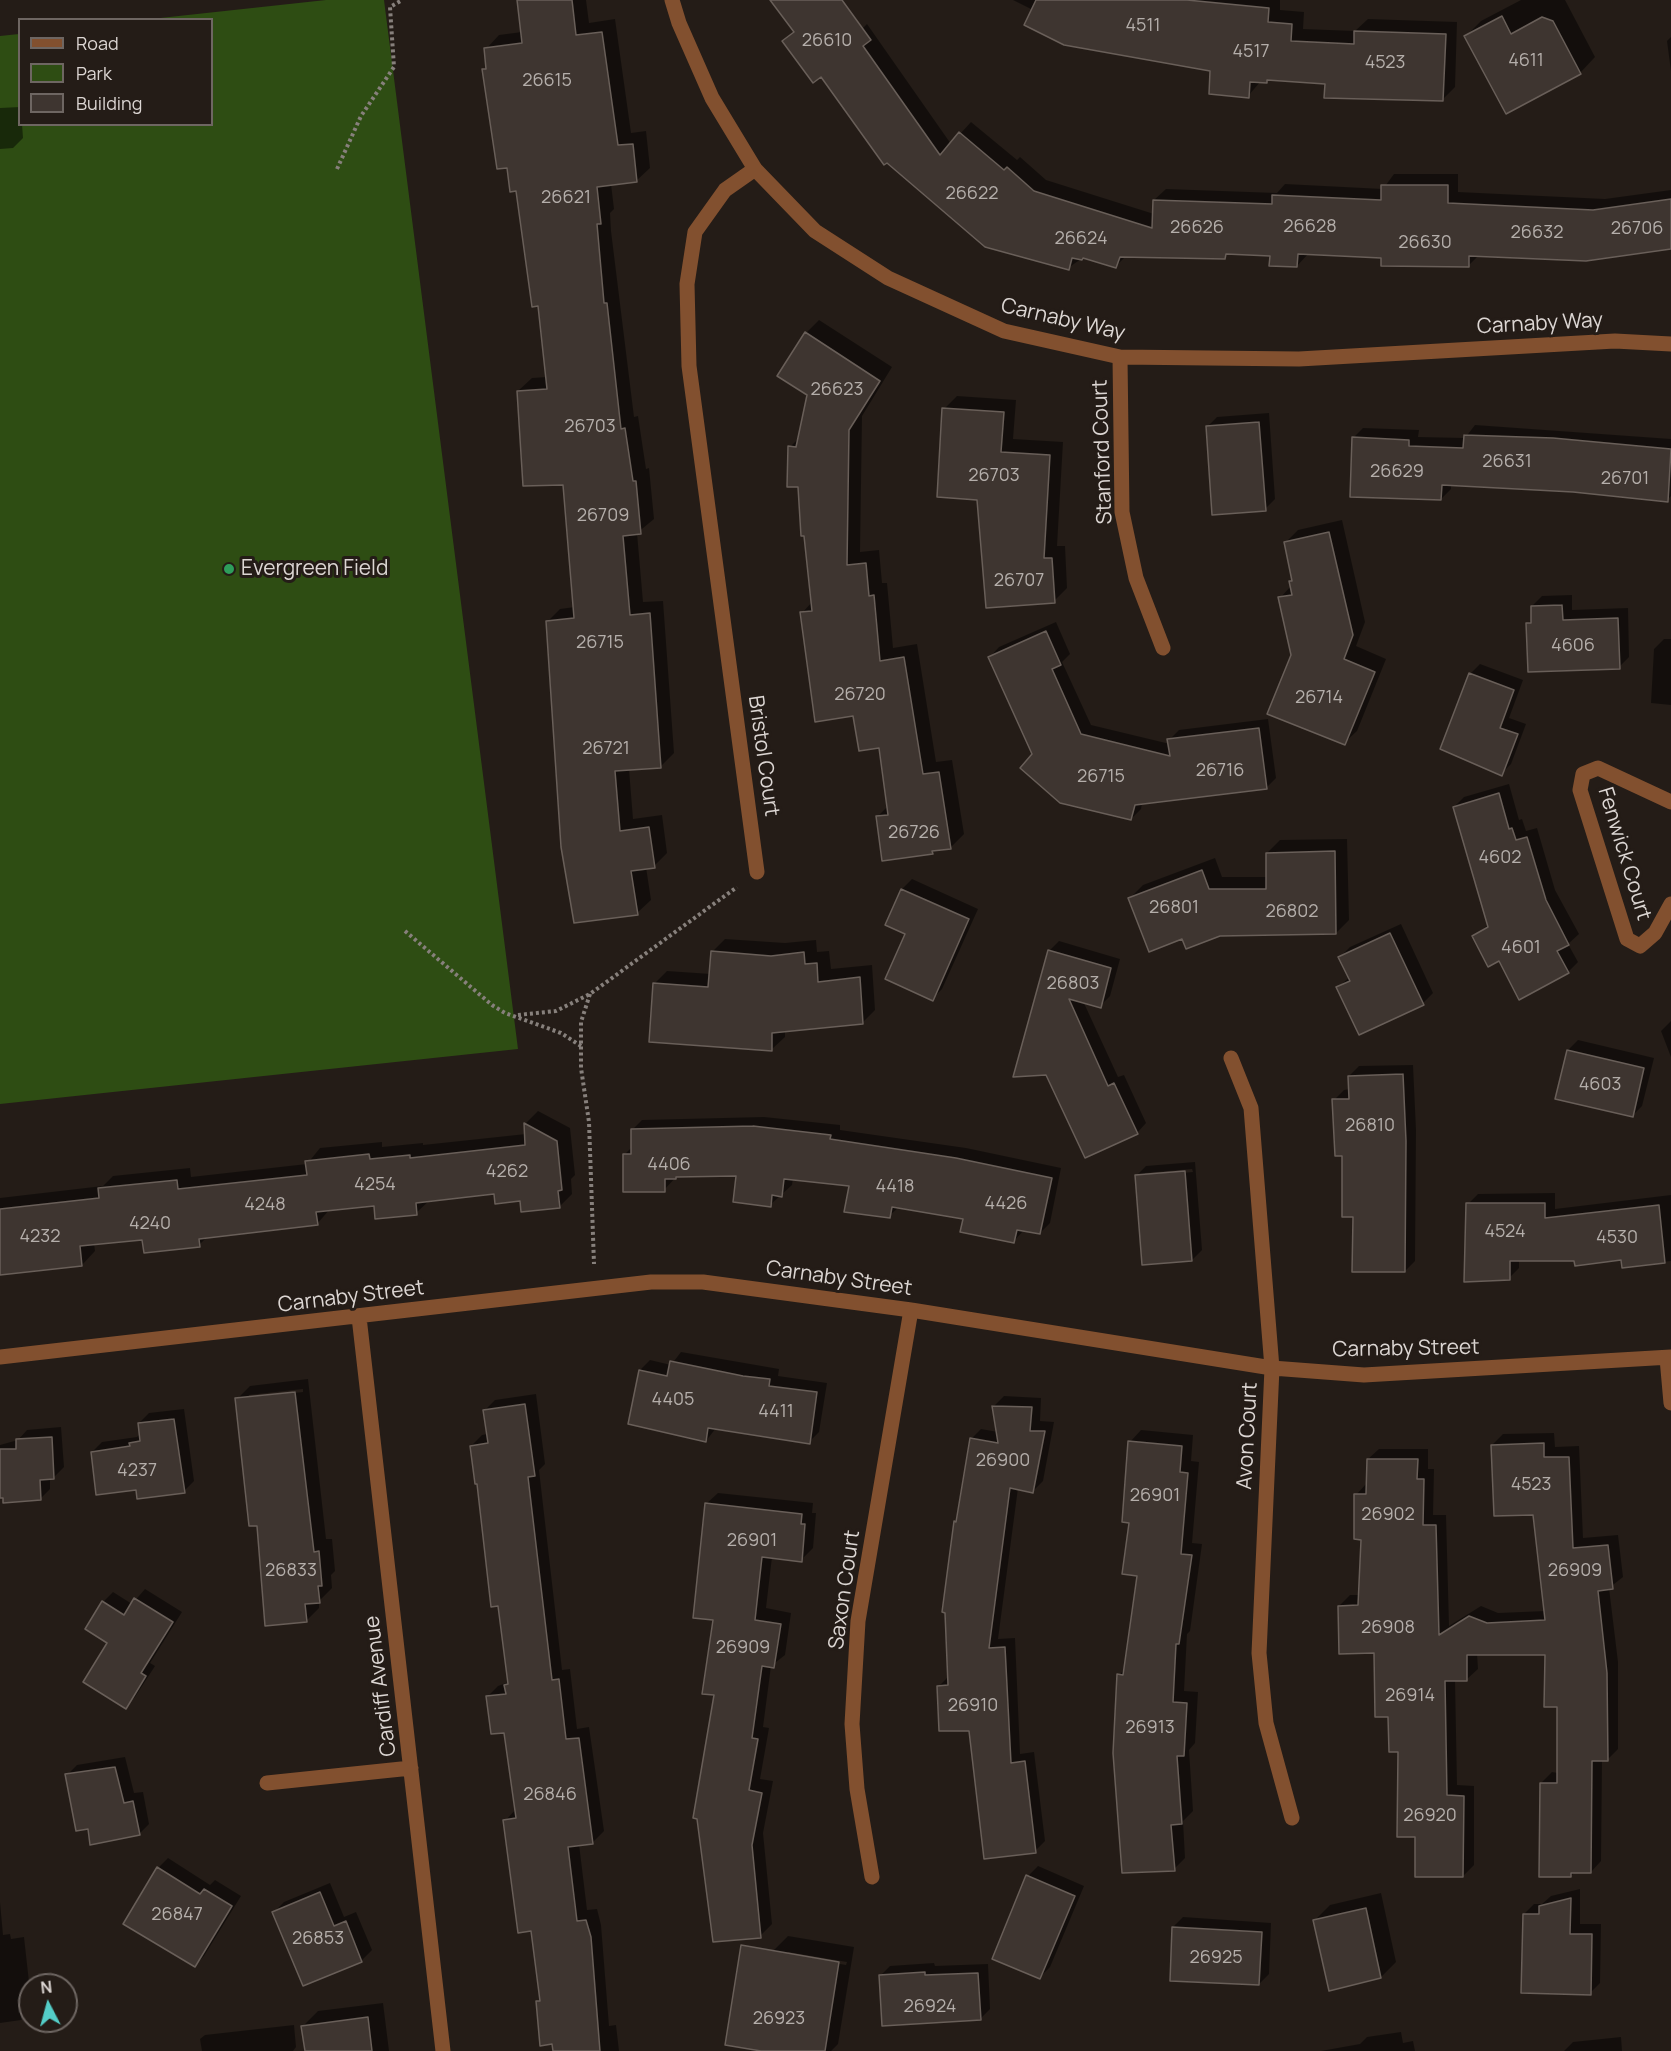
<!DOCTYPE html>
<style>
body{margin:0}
#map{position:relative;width:1671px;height:2051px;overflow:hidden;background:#241c17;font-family:Manrope,sans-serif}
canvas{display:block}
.legend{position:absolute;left:18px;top:18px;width:195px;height:108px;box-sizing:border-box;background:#241c17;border:2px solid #6e6662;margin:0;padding:8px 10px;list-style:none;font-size:18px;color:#dcd6d3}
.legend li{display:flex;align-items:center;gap:12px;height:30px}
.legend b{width:30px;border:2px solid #6e6662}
.north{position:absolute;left:18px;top:1973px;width:60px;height:60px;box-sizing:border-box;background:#241c17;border:2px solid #6e6662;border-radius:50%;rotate:354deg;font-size:16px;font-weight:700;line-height:24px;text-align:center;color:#dcd6d3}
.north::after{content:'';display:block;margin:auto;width:21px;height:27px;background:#54cdc8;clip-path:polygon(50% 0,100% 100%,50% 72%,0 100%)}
</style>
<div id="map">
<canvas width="1671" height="2051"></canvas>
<ul class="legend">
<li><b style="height:8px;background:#82502f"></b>Road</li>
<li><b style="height:16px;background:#2e4d13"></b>Park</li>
<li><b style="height:16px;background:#3e3530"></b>Building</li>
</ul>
<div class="north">N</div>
</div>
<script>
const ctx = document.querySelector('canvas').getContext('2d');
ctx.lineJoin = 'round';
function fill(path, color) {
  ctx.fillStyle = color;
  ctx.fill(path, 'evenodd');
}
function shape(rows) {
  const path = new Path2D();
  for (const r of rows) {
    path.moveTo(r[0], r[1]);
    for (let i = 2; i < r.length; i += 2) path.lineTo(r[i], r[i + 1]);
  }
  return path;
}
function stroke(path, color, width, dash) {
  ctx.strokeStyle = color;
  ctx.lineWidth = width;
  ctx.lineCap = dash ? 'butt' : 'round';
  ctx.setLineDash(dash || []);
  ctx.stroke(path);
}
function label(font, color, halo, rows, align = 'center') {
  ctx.font = font + ' Manrope,sans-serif';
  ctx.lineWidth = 6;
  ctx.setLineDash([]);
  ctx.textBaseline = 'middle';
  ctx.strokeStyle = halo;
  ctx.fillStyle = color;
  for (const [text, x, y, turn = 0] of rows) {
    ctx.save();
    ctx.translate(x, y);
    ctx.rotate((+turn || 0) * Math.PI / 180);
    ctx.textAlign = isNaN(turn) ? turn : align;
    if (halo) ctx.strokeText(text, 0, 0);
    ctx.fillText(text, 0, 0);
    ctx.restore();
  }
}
fill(shape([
 [326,0,384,0,518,1049,0,1104,0,36,19,34,20,124,212,124,212,20,151,19]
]), '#2e4d13');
fill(shape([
 [518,0,586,0,589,23,615,19,631,133,646,131,650,168,636,181,611,184,614,209,610,213,611,231,634,417,638,416,646,469,649,468,654,519,637,533,643,602,663,601,674,753,661,766,629,769,633,819,662,815,667,853,654,866,646,867,651,900,637,913,547,622,560,609,575,607,565,483,518,391,532,378,547,377,540,305,518,189,508,167,484,70,488,66,486,49,499,35,522,32],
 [1013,0,1280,0,1280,10,1304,12,1303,29,1355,31,1368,19,1457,22,1455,87,1442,100,1326,82,1269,79,1261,81,1248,96,1212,69,1033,10],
 [1521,0,1565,0,1595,57,1580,73,1506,112,1466,36,1481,21],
 [867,24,951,144,971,122,1017,160,1020,157,1046,180,1154,214,1154,200,1166,189,1277,193,1285,184,1383,189,1394,174,1458,174,1458,192,1605,199,1671,190,1671,247,1479,255,1469,265,1382,257,1308,254,1297,266,1271,255,1229,253,1225,257,1127,255,1116,266,1084,257,1068,268,986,246,856,35],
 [1671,37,1671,71,1667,41],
 [20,107,20,124,22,124,23,138,13,148,0,149,0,108],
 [819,320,892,367,862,416,860,552,879,550,882,583,887,583,893,648,917,644,936,762,952,760,964,834,951,847,877,817,888,806,880,746,854,714,802,613,812,602,800,485,790,447,800,437,808,395,806,333],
 [957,396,1016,400,1013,439,1063,442,1057,546,1065,546,1067,588,1054,601,979,498,944,409],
 [1269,413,1275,499,1265,509,1207,427,1217,417],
 [1475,425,1671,439,1671,496,1667,500,1573,490,1451,484,1451,489,1441,499,1353,438,1363,428,1419,430,1418,437,1465,438],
 [1342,520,1365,622,1356,646,1386,659,1357,731,1344,743,1293,655,1280,598,1291,586,1293,579,1286,542,1298,530],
 [1572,595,1572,610,1628,608,1629,657,1619,667,1528,623,1533,619,1532,606,1542,596],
 [1056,622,1070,654,1062,662,1091,725,1170,744,1169,740,1179,730,1268,719,1276,778,1266,788,1142,803,1141,809,1131,819,1033,754,990,657,999,647],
 [1664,639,1671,639,1671,705,1651,703,1654,649],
 [1480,664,1523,680,1509,718,1526,724,1511,764,1501,774,1470,674],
 [1509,784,1519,820,1522,819,1526,831,1537,828,1555,890,1579,934,1568,944,1578,962,1568,972,1499,959,1474,936,1489,924,1454,807,1464,797],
 [1347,839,1349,920,1336,933,1183,937,1130,898,1143,885,1215,858,1222,877,1268,877,1267,853,1280,840],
 [912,879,978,909,942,989,932,999,907,933,887,924,902,889],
 [1401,924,1433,993,1423,1003,1359,1033,1338,987,1350,977,1340,957,1350,947],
 [725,939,785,943,816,940,817,952,829,951,831,969,872,965,875,1010,862,1023,785,1030,785,1037,772,1049,654,984,667,971,711,974,712,952],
 [1059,941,1120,959,1110,996,1100,1006,1083,1001,1118,1077,1124,1075,1146,1123,1137,1133,1086,1156,1049,951],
 [1671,1021,1671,1057,1661,1031],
 [1578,1040,1654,1058,1642,1106,1632,1116,1568,1050],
 [1413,1065,1416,1130,1415,1261,1405,1271,1354,1215,1334,1100,1344,1090,1350,1089,1349,1076,1359,1066],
 [538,1111,570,1128,575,1175,571,1179,572,1194,559,1207,495,1193,430,1200,416,1213,375,1204,330,1209,317,1224,208,1236,199,1245,144,1238,94,1243,95,1251,82,1265,0,1274,0,1198,103,1186,113,1176,190,1168,191,1177,307,1164,320,1148,382,1142,382,1147,423,1143,423,1145,526,1134,525,1124],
 [764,1117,840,1125,840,1130,966,1148,1061,1168,1050,1223,1040,1233,1024,1230,1014,1241,964,1217,899,1207,889,1216,850,1185,793,1178,792,1185,770,1205,738,1175,678,1175,664,1190,624,1155,633,1146,632,1130,642,1120],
 [1195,1162,1202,1250,1192,1260,1136,1176,1146,1166],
 [1192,1169,1193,1172,1145,1176,1145,1173],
 [1555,1193,1555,1209,1671,1195,1671,1261,1623,1266,1623,1259,1519,1259,1519,1268,1509,1278,1468,1204,1478,1194],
 [681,1352,779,1369,778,1376,827,1383,819,1432,809,1442,716,1428,706,1441,640,1370,650,1360,671,1365],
 [308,1379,326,1539,332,1539,335,1571,331,1575,332,1588,319,1601,319,1608,306,1621,258,1524,237,1399,250,1386],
 [303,1389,303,1392,249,1398,249,1395],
 [536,1394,545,1464,539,1470,562,1670,570,1669,577,1729,589,1727,604,1831,593,1842,579,1844,587,1910,597,1909,601,1925,609,2026,616,2025,619,2051,554,2051,537,2002,541,1998,532,1929,505,1821,516,1809,505,1731,487,1697,498,1686,509,1682,500,1605,471,1446,482,1435,488,1434,484,1411,495,1400],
 [1004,1396,1041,1398,1040,1421,1054,1422,1043,1481,1033,1491,1018,1488,998,1639,1015,1638,1020,1754,1034,1752,1045,1841,1035,1851,970,1730,938,1687,949,1676,955,1522,958,1519,971,1439,981,1429,998,1432,994,1406],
 [184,1409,194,1481,184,1491,137,1488,92,1452,102,1442,137,1437,141,1433,139,1423,149,1413],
 [61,1427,64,1467,54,1477,50,1477,50,1489,40,1499,0,1496,0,1445,18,1440,27,1430],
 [1141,1430,1193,1435,1191,1461,1199,1462,1192,1543,1202,1544,1190,1631,1187,1634,1184,1691,1198,1692,1195,1743,1189,1750,1193,1811,1183,1821,1185,1858,1174,1869,1119,1675,1126,1668,1138,1574,1130,1522,1130,1442],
 [1554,1433,1555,1447,1579,1446,1583,1538,1618,1535,1623,1577,1609,1588,1618,1662,1618,1749,1607,1760,1602,1760,1601,1861,1591,1872,1575,1872,1571,1876,1541,1783,1552,1772,1558,1773,1559,1705,1546,1653,1477,1653,1478,1669,1467,1679,1455,1679,1457,1785,1474,1786,1474,1865,1463,1876,1417,1835,1375,1651,1339,1606,1350,1595,1360,1595,1362,1538,1356,1495,1366,1484,1368,1459,1379,1449,1428,1449,1428,1469,1434,1469,1433,1515,1446,1515,1449,1626,1481,1606,1498,1613,1546,1611,1534,1513,1492,1445,1503,1434],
 [718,1493,813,1503,812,1513,816,1513,813,1548,801,1560,772,1557,766,1608,791,1613,785,1655,771,1666,763,1727,769,1728,760,1779,773,1781,763,1833,772,1924,760,1936,715,1694,714,1619,706,1504],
 [145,1589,182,1612,150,1663,155,1666,135,1697,125,1707,109,1642,103,1602,113,1592,132,1604],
 [125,1757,134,1793,143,1792,149,1824,139,1834,89,1827,67,1775,77,1765],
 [168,1858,210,1885,215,1880,241,1896,204,1956,195,1966,158,1868],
 [1038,1866,1084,1886,1050,1967,1040,1977,1028,1876],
 [330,1883,344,1917,356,1912,372,1950,362,1960,304,1984,274,1912,284,1902],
 [1580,1889,1580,1924,1601,1924,1600,1983,1590,1993,1524,1914,1534,1904,1542,1904,1551,1896],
 [1381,1893,1396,1962,1381,1977,1315,1920,1330,1905],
 [0,1902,3,1935,10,1934,11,1939,24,1937,30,1991,30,2011,21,2020,0,2023],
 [1183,1917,1271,1923,1269,1974,1259,1984,1173,1927],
 [788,1936,854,1947,838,2044,831,2051,784,2051,773,1951],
 [788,1952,847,1962,846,1965,788,1955],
 [934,1963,935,1966,988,1964,990,2009,980,2019,880,1976,890,1966],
 [383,2003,389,2051,306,2051,303,2026,318,2011],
 [294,2025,296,2047,293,2051,202,2051,200,2039,205,2035],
 [1401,2032,1403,2043,1413,2041,1415,2051,1321,2051,1360,2044,1367,2037],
 [1621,2037,1622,2051,1564,2051,1573,2042]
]), '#0007');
const building = shape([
 [517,0,572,0,576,35,602,32,618,145,633,144,637,182,597,187,601,224,597,224,604,303,607,303,621,429,625,428,633,481,636,481,641,534,623,536,630,615,650,613,661,768,615,771,620,831,649,827,655,868,631,871,638,915,574,923,561,847,546,621,574,618,563,485,523,486,517,391,547,389,538,306,532,307,516,191,510,192,507,168,497,169,482,69,486,69,484,48,522,43,517,0],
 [770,0,842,0,871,40,863,46,940,155,959,132,1004,170,1007,167,1034,191,1152,228,1153,200,1272,204,1272,195,1381,200,1381,185,1448,185,1448,203,1593,210,1671,199,1671,249,1586,261,1469,256,1469,267,1381,266,1381,258,1298,254,1297,267,1269,266,1270,256,1226,254,1225,259,1120,257,1116,268,1083,258,1082,260,1072,258,1069,270,985,247,887,163,884,165,821,77,813,83,782,41,794,32,770,0],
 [1036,0,1187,0,1269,8,1268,22,1292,24,1291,41,1354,44,1354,31,1446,34,1443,101,1324,98,1325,84,1267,80,1267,83,1250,82,1249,98,1209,94,1210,71,1064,45,1024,25,1036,0],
 [1502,16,1511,34,1542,17,1553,21,1581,74,1506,114,1464,36,1502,16],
 [805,332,880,381,849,430,847,565,866,563,869,596,874,595,880,661,904,657,923,774,939,772,951,849,932,851,933,854,882,861,876,816,888,815,879,748,859,751,853,716,815,722,800,612,812,611,804,536,801,536,798,487,787,487,788,446,796,447,807,395,777,376,805,332],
 [942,408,1004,412,1001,452,1050,455,1044,558,1052,558,1055,603,986,608,977,500,937,497,942,408],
 [1259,422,1266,511,1212,515,1206,426,1259,422],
 [1464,435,1553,438,1671,449,1668,502,1573,492,1442,485,1441,500,1350,497,1352,437,1409,440,1409,446,1463,448,1464,435],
 [1329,532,1353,635,1344,659,1375,672,1345,745,1267,714,1291,655,1278,597,1292,595,1289,581,1292,581,1284,542,1329,532],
 [1562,605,1563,620,1618,618,1620,669,1528,672,1526,623,1531,623,1531,606,1562,605],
 [1046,631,1061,665,1052,669,1081,734,1170,756,1167,739,1259,728,1267,789,1135,805,1131,820,1060,803,1020,768,1032,754,988,657,1046,631],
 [1469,673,1514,690,1500,728,1518,734,1502,776,1440,749,1469,673],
 [1499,793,1509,829,1512,828,1516,840,1527,837,1546,900,1569,945,1557,951,1569,973,1519,1000,1499,961,1488,967,1472,936,1488,927,1453,807,1499,793],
 [1335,851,1336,934,1220,936,1186,949,1182,939,1149,952,1128,898,1202,870,1209,889,1266,889,1266,853,1335,851],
 [901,889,969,919,933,1001,885,979,905,934,885,925,901,889],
 [1390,933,1424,1005,1359,1035,1336,987,1350,981,1338,957,1390,933],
 [1048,950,1111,968,1101,1008,1069,999,1108,1086,1114,1083,1138,1134,1085,1158,1046,1075,1013,1077,1048,950],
 [711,951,771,956,804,952,805,964,817,963,818,982,860,977,863,1024,772,1033,772,1051,649,1042,653,983,708,987,711,951],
 [1567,1050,1644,1068,1633,1117,1555,1099,1567,1050],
 [1403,1074,1406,1141,1405,1272,1352,1272,1353,1217,1342,1217,1342,1156,1335,1156,1332,1099,1349,1099,1348,1076,1403,1074],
 [524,1123,557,1141,562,1190,558,1191,560,1208,521,1212,520,1201,495,1204,494,1194,416,1203,417,1215,375,1219,374,1206,316,1212,318,1225,199,1239,200,1247,144,1253,142,1240,80,1246,82,1266,0,1275,0,1209,99,1198,98,1188,177,1180,178,1189,307,1175,305,1161,369,1154,370,1159,410,1155,410,1158,525,1145,524,1123],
 [753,1126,831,1135,830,1139,956,1158,1052,1178,1040,1234,1017,1230,1014,1243,960,1232,963,1219,892,1207,890,1218,844,1212,849,1186,784,1179,782,1197,772,1195,771,1207,733,1202,736,1176,676,1177,676,1179,665,1179,665,1192,623,1192,623,1154,631,1154,631,1129,753,1126],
 [1185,1171,1192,1261,1142,1265,1135,1175,1185,1171],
 [1466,1203,1545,1203,1545,1218,1659,1205,1665,1263,1622,1268,1621,1260,1575,1266,1574,1261,1510,1261,1510,1280,1464,1282,1466,1203],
 [670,1361,743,1376,770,1379,769,1386,817,1392,810,1444,708,1428,706,1442,628,1424,639,1370,667,1376,670,1361],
 [295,1392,314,1552,319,1551,322,1586,318,1586,320,1603,305,1604,307,1622,265,1626,257,1526,249,1526,235,1398,295,1392],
 [525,1404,535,1476,528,1477,552,1680,559,1679,566,1739,579,1738,593,1844,568,1847,577,1921,586,1920,591,1937,600,2051,553,2051,552,2044,540,2046,536,2001,540,2001,531,1931,518,1933,503,1820,516,1818,504,1733,491,1734,486,1696,506,1694,504,1685,508,1684,498,1606,491,1607,477,1484,475,1484,470,1446,488,1443,483,1410,525,1404],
 [992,1406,1032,1407,1030,1431,1045,1431,1033,1493,1010,1488,989,1648,1005,1647,1011,1763,1025,1761,1036,1853,984,1859,969,1731,939,1731,937,1686,948,1685,945,1613,942,1612,954,1521,956,1522,970,1438,998,1443,992,1406],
 [174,1419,185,1493,137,1499,136,1490,96,1495,91,1452,130,1446,129,1443,140,1441,138,1423,174,1419],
 [52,1437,54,1479,40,1480,41,1500,3,1503,3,1498,0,1498,0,1449,16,1449,16,1439,52,1437],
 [1128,1441,1182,1446,1180,1472,1188,1473,1181,1554,1192,1555,1179,1644,1176,1644,1173,1702,1187,1703,1184,1756,1177,1756,1182,1824,1171,1825,1175,1871,1122,1873,1113,1753,1117,1674,1123,1675,1137,1576,1122,1574,1129,1523,1122,1522,1128,1441],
 [1544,1443,1544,1457,1569,1457,1573,1548,1608,1545,1613,1589,1598,1591,1607,1673,1608,1761,1592,1761,1591,1873,1571,1873,1571,1877,1539,1877,1540,1783,1557,1783,1557,1707,1544,1707,1545,1655,1467,1655,1467,1681,1445,1681,1447,1795,1464,1796,1463,1877,1415,1877,1415,1837,1397,1837,1398,1752,1389,1752,1388,1717,1375,1717,1374,1653,1339,1654,1338,1606,1358,1605,1361,1540,1354,1539,1354,1494,1366,1494,1367,1459,1418,1459,1417,1479,1424,1479,1423,1525,1436,1525,1439,1635,1469,1616,1487,1623,1545,1620,1533,1515,1494,1516,1491,1445,1544,1443],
 [705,1503,802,1514,801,1524,805,1524,802,1562,762,1557,755,1620,781,1624,774,1668,762,1666,752,1738,758,1739,749,1790,762,1793,752,1845,761,1938,713,1942,697,1819,693,1818,714,1695,702,1694,713,1620,693,1618,705,1503],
 [134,1598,173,1622,141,1673,146,1676,126,1709,83,1682,107,1643,85,1629,102,1601,124,1615,134,1598],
 [115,1767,124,1803,133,1801,140,1835,90,1845,88,1829,76,1831,65,1774,115,1767],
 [157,1867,200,1894,204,1889,232,1906,195,1967,123,1924,157,1867],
 [1026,1875,1075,1896,1040,1979,992,1959,1026,1875],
 [320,1892,334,1926,346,1921,362,1962,303,1986,272,1912,320,1892],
 [1571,1898,1570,1934,1592,1934,1591,1995,1521,1993,1523,1914,1539,1914,1539,1906,1571,1898],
 [1366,1908,1381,1978,1329,1991,1313,1920,1366,1908],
 [1172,1927,1262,1932,1259,1985,1170,1981,1172,1927],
 [741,1945,839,1962,825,2051,761,2051,725,2045,741,1945],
 [925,1972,925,1975,978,1973,981,2020,882,2026,879,1975,925,1972],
 [368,2017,372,2051,305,2051,301,2026,368,2017]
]);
fill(building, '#3e3530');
stroke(building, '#695f59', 1.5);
stroke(shape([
 [337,169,361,116,394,67,390,7,402,0],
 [405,931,492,1005,505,1013,561,1033,581,1046],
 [590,994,581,1022,581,1068,589,1122,594,1264],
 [518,1015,556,1011,590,994,737,887]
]), '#87807c', 4, [3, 3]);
stroke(shape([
 [672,0,679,23,712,98,755,169,815,231,888,278,1004,331,1120,357,1299,359,1615,341,1671,344],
 [755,169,725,190,695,232,687,284,689,366,757,872],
 [1120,357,1122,512,1136,578,1163,648],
 [1671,802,1598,768,1583,774,1580,790,1627,939,1640,946,1655,933,1671,904],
 [1231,1058,1251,1108,1272,1368,1259,1653,1266,1723,1292,1818],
 [359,1317,443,2051],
 [0,1357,651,1282,703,1282,911,1310,1272,1368,1364,1375,1671,1357],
 [1667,1358,1671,1403],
 [267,1783,411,1768],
 [872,1877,857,1789,852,1724,858,1621,911,1310]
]), '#82502f', 15);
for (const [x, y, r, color] of [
 [229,569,6,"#2e9e5b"]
]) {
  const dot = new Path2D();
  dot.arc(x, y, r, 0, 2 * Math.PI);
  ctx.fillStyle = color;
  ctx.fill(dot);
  stroke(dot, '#241c17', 2);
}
label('18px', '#b4aeaa', null, [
 ["4511",1143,26],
 ["26610",827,41],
 ["4517",1251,52],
 ["4611",1526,61],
 ["4523",1385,63],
 ["26615",547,81],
 ["26622",972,194],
 ["26621",566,198],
 ["26628",1310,227],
 ["26626",1197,228],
 ["26706",1637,229],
 ["26632",1537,233],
 ["26624",1081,239],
 ["26630",1425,243],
 ["26623",837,390],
 ["26703",590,427],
 ["26631",1507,462],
 ["26629",1397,472],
 ["26703",994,476],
 ["26701",1625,479],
 ["26709",603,516],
 ["26707",1019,581],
 ["26715",600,643],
 ["4606",1573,646],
 ["26720",860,695],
 ["26714",1319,698],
 ["26721",606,749],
 ["26716",1220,771],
 ["26715",1101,777],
 ["26726",914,833],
 ["4602",1500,858],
 ["26801",1174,908],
 ["26802",1292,912],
 ["4601",1521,948],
 ["26803",1073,984],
 ["4603",1600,1085],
 ["26810",1370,1126],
 ["4406",669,1165],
 ["4262",507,1172],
 ["4254",375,1185],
 ["4418",895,1187],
 ["4426",1006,1204],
 ["4248",265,1205],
 ["4240",150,1224],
 ["4524",1505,1232],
 ["4232",40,1237],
 ["4530",1617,1238],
 ["4405",673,1400],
 ["4411",776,1412],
 ["26900",1003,1461],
 ["4237",137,1471],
 ["4523",1531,1485],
 ["26901",1155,1496],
 ["26902",1388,1515],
 ["26901",752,1541],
 ["26833",291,1571],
 ["26909",1575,1571],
 ["26908",1388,1628],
 ["26909",743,1648],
 ["26914",1410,1696],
 ["26910",973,1706],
 ["26913",1150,1728],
 ["26846",550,1795],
 ["26920",1430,1816],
 ["26847",177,1915],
 ["26853",318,1939],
 ["26925",1216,1958],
 ["26924",930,2007],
 ["26923",779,2019]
]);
label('21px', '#dcd6d3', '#241c17', [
 ["Carnaby Way",1063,320,13],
 ["Carnaby Way",1540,324,-3],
 ["Stanford Court",1103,452,-92],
 ["Bristol Court",763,756,82],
 ["Fenwick Court",1624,854,73],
 ["Carnaby Street",839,1279,8],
 ["Carnaby Street",351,1297,-7],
 ["Carnaby Street",1406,1349,-1],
 ["Avon Court",1248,1436,-87],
 ["Saxon Court",845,1590,-82],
 ["Cardiff Avenue",381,1686,-97]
]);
label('21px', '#dcd6d3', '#241c17', [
 ["Evergreen Field",241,569]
], 'left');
</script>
